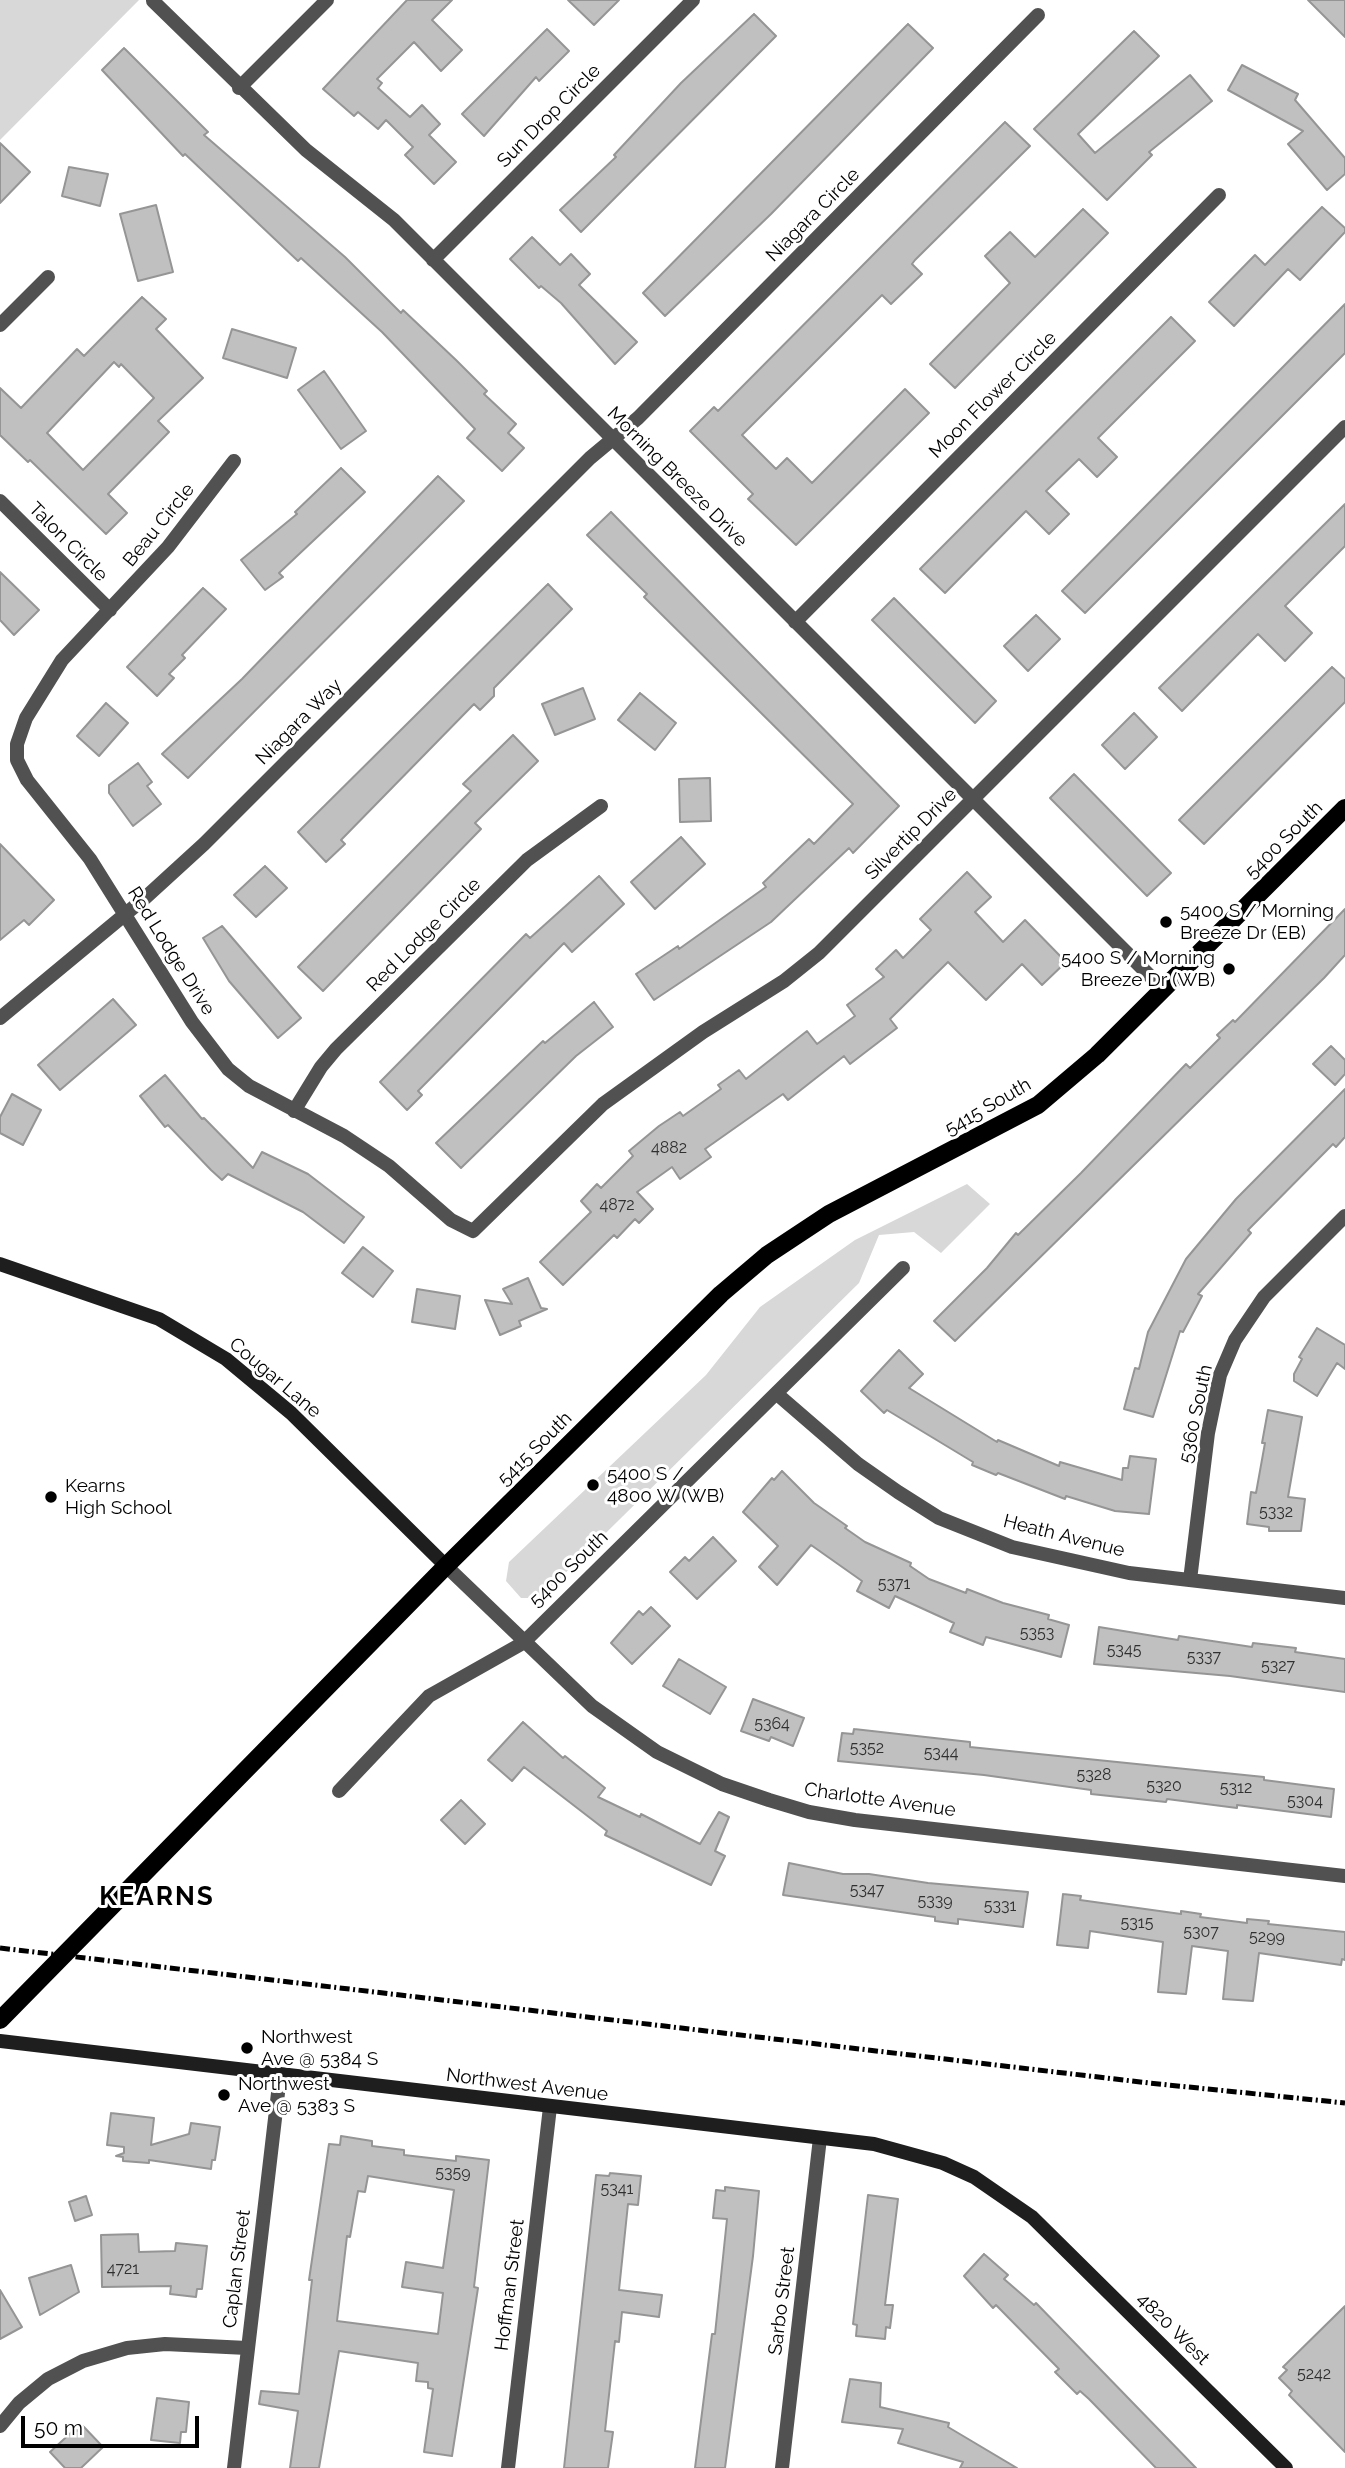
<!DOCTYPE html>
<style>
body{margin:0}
#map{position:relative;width:1345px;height:2468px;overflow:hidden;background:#fff;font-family:Raleway,sans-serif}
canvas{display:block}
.scale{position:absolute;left:21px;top:2416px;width:178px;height:32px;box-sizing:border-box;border:4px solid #000;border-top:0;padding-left:9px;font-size:21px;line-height:24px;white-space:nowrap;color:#000;-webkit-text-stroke:5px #fff;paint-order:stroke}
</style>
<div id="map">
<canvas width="1345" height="2468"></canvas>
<div class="scale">50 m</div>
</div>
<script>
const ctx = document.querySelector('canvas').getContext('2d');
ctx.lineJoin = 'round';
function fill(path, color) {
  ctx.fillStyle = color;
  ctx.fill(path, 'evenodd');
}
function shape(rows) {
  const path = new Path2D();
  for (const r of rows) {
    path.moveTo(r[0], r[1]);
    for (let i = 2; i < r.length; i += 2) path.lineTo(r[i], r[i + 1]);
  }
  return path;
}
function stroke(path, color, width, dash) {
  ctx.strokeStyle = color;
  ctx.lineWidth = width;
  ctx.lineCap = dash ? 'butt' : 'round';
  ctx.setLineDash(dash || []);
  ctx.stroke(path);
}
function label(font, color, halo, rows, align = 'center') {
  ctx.font = font + ' Raleway,sans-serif';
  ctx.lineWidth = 6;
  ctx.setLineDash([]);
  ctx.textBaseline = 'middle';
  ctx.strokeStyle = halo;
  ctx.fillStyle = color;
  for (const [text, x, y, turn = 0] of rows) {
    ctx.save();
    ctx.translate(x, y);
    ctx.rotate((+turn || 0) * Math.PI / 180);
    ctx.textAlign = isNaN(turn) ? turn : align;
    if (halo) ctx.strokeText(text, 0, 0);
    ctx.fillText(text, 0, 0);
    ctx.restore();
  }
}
fill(shape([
 [0,0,139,0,0,140],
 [967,1184,990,1204,941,1253,914,1232,879,1235,859,1283,540,1598,521,1598,506,1581,509,1562,706,1375,760,1307,855,1240]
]), '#d8d8d8');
const building = shape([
 [407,0,452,0,432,20,462,50,441,71,414,42,377,79,382,83,378,88,410,117,422,105,440,124,429,135,456,162,434,184,405,155,413,147,386,120,378,129,358,112,354,116,323,89,407,0],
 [568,0,619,0,594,25,568,0],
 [1308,0,1345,0,1345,37,1308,0],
 [754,14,776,36,581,232,560,210,616,157,614,155,681,83,754,14],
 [908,24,933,48,771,214,665,316,643,293,908,24],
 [547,29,569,51,539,81,536,77,484,136,462,114,547,29],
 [1134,31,1159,56,1078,134,1095,153,1190,75,1212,101,1149,152,1152,155,1107,200,1034,129,1134,31],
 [124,48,208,132,204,135,345,257,401,313,403,310,456,360,487,391,484,394,516,424,508,433,524,448,502,471,467,438,475,429,382,332,301,258,298,261,185,154,183,156,102,70,124,48],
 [1242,65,1298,94,1295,100,1345,158,1345,174,1327,190,1288,144,1303,131,1228,90,1242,65],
 [1005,122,1030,146,915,260,912,264,922,274,891,304,882,295,742,435,776,469,787,458,812,483,905,389,929,413,796,545,748,499,753,494,690,431,714,407,718,411,1005,122],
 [0,143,30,172,0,203,0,143],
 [69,167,108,174,100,206,62,196,69,167],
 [156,205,173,272,138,281,120,214,156,205],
 [1322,207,1345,228,1345,232,1300,280,1288,269,1234,326,1209,302,1255,255,1265,265,1322,207],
 [1083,209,1108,233,955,388,930,364,1010,283,985,256,1010,232,1035,257,1083,209],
 [532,237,560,265,571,254,590,274,579,285,637,342,615,364,561,303,541,286,539,288,510,259,532,237],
 [142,297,166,319,156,329,203,378,158,421,169,432,108,494,127,513,106,534,30,460,28,462,0,435,0,388,21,408,77,349,84,356,142,297],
 [114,362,119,367,121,364,154,398,83,470,47,433,114,362],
 [1345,304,1345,353,1085,613,1062,591,1345,304],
 [1171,317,1195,341,1098,438,1117,457,1097,477,1079,459,1046,491,1069,514,1049,534,1026,511,945,593,920,569,1171,317],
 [232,329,296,348,287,378,223,358,232,329],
 [324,371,366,431,341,449,298,390,324,371],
 [341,468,365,492,279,573,283,577,265,590,241,560,297,514,295,512,341,468],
 [438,476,464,501,188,778,162,754,242,679,438,476],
 [1345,504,1345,546,1285,606,1312,633,1285,661,1258,634,1182,711,1159,688,1345,504],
 [611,512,899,806,853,853,849,848,771,922,654,1000,636,974,678,946,679,949,766,887,763,883,809,839,814,844,853,804,644,597,647,594,587,535,611,512],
 [0,572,39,610,14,635,0,620,0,572],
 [548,584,572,609,494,688,494,696,480,710,474,704,341,840,345,844,326,862,298,832,548,584],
 [203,588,226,609,182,655,185,658,169,674,174,678,157,696,127,667,203,588],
 [894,598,996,701,975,723,872,620,894,598],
 [1036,615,1060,639,1028,671,1004,646,1036,615],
 [1332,667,1345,679,1345,702,1204,844,1179,820,1332,667],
 [583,688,595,719,555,735,542,704,583,688],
 [640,693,676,723,655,750,618,720,640,693],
 [106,703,128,723,99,756,77,736,106,703],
 [1134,713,1157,737,1125,769,1102,745,1134,713],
 [513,735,538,761,475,823,481,829,323,991,298,967,471,791,463,784,513,735],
 [138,763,152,782,147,786,161,804,133,826,109,793,109,785,138,763],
 [1074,774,1171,873,1147,896,1050,798,1074,774],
 [710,778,711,821,680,822,679,779,710,778],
 [681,837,705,864,655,909,631,882,681,837],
 [0,844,54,900,29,925,24,920,0,940,0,844],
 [265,866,287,888,256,917,234,895,265,866],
 [967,872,991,897,975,912,1003,942,1025,920,1066,962,1042,985,1022,964,986,1000,948,962,890,1019,897,1028,850,1064,844,1056,788,1100,783,1094,705,1149,711,1157,680,1179,672,1167,637,1192,653,1209,639,1223,635,1219,617,1238,614,1235,563,1285,540,1262,591,1212,581,1201,597,1184,601,1188,633,1156,629,1151,659,1126,680,1112,683,1116,721,1089,718,1085,739,1070,746,1079,807,1031,817,1044,855,1016,847,1005,884,977,876,969,896,950,903,958,931,930,920,919,967,872],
 [599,876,624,904,572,952,564,943,418,1091,422,1095,407,1110,380,1082,526,934,530,938,599,876],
 [1345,909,1345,955,1324,978,955,1341,934,1321,987,1268,1016,1233,1018,1235,1081,1173,1186,1064,1190,1068,1220,1038,1217,1035,1233,1020,1235,1022,1345,909],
 [222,926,301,1018,278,1038,229,981,203,938,222,926],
 [113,999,136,1025,60,1090,38,1065,113,999],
 [594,1002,613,1027,576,1056,461,1168,436,1143,543,1041,545,1043,594,1002],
 [1331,1046,1345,1060,1345,1074,1335,1085,1313,1064,1331,1046],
 [165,1075,202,1119,204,1118,253,1168,262,1152,308,1174,364,1217,344,1243,303,1212,228,1174,222,1180,211,1170,168,1125,165,1127,140,1096,165,1075],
 [1345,1089,1345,1137,1336,1147,1333,1144,1248,1230,1251,1233,1198,1294,1202,1296,1183,1332,1180,1331,1153,1417,1124,1409,1135,1368,1139,1369,1148,1332,1186,1259,1236,1199,1345,1089],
 [12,1094,41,1110,23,1145,0,1133,0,1117,12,1094],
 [363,1247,393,1271,373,1297,342,1273,363,1247],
 [528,1278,541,1308,547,1309,519,1321,521,1326,500,1335,485,1300,512,1304,503,1289,528,1278],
 [417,1289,460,1296,455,1329,412,1322,417,1289],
 [1317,1328,1345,1345,1345,1369,1337,1363,1317,1396,1294,1381,1294,1374,1302,1359,1299,1357,1317,1328],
 [899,1350,923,1374,909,1388,997,1442,998,1440,1059,1466,1060,1462,1122,1480,1123,1468,1128,1468,1130,1456,1156,1459,1149,1514,1115,1511,1066,1496,1065,1499,998,1473,996,1475,972,1465,973,1462,887,1410,884,1413,861,1391,899,1350],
 [1268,1410,1302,1417,1288,1497,1305,1499,1301,1531,1269,1531,1269,1527,1247,1524,1251,1492,1256,1493,1265,1443,1262,1443,1268,1410],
 [782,1471,814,1503,847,1526,845,1528,865,1542,911,1563,910,1566,929,1579,966,1593,967,1589,1003,1603,1049,1615,1048,1619,1069,1625,1061,1657,986,1637,983,1645,950,1632,954,1623,895,1596,889,1608,857,1591,862,1581,811,1545,777,1585,759,1567,778,1546,743,1512,772,1478,774,1480,782,1471],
 [713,1537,736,1561,697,1599,670,1572,685,1557,689,1561,713,1537],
 [651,1607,670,1626,632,1664,611,1643,639,1611,643,1615,651,1607],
 [1099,1627,1178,1640,1179,1636,1252,1647,1253,1643,1296,1648,1295,1652,1345,1659,1345,1692,1230,1676,1094,1664,1099,1627],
 [679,1659,726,1687,710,1714,663,1686,679,1659],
 [753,1699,804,1718,793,1746,771,1737,769,1741,741,1731,753,1699],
 [523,1722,563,1758,565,1756,605,1788,598,1797,640,1817,641,1814,700,1844,719,1812,729,1817,715,1851,725,1856,711,1885,605,1835,607,1831,524,1767,512,1781,488,1760,523,1722],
 [854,1729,970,1742,970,1747,1264,1777,1264,1780,1334,1789,1331,1817,1237,1805,1237,1808,1167,1799,1166,1802,1091,1794,1091,1790,984,1775,838,1761,842,1733,853,1734,854,1729],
 [461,1800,485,1824,465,1844,441,1820,461,1800],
 [789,1863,843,1874,869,1874,928,1883,1028,1892,1023,1927,958,1919,958,1924,935,1921,935,1917,783,1895,789,1863],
 [1063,1894,1081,1896,1080,1900,1181,1914,1181,1911,1201,1914,1200,1917,1247,1923,1247,1919,1269,1921,1268,1924,1345,1932,1345,1960,1342,1959,1341,1965,1259,1953,1253,2001,1223,1999,1228,1951,1192,1946,1186,1994,1158,1992,1163,1942,1090,1931,1088,1948,1057,1945,1063,1894],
 [111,2113,154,2118,151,2145,189,2134,191,2123,220,2127,215,2160,212,2160,211,2169,149,2160,149,2163,123,2161,123,2157,116,2156,124,2153,124,2147,107,2145,111,2113],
 [341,2136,372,2141,372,2146,404,2150,404,2155,456,2161,456,2156,489,2160,474,2287,478,2288,452,2456,424,2452,433,2389,428,2388,428,2382,416,2381,418,2363,339,2351,319,2468,290,2468,298,2411,259,2404,261,2391,299,2394,312,2280,309,2280,329,2144,340,2145,341,2136],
 [368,2176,454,2190,443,2268,406,2262,402,2287,443,2293,438,2334,337,2321,347,2236,350,2237,358,2191,365,2192,368,2176],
 [610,2173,641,2176,638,2205,628,2204,619,2290,662,2295,659,2317,622,2312,619,2342,615,2341,605,2431,613,2432,608,2468,564,2468,596,2175,609,2176,610,2173],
 [725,2187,759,2191,753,2256,725,2468,695,2468,712,2334,715,2334,727,2219,713,2218,716,2190,725,2191,725,2187],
 [868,2195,898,2199,885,2305,893,2305,890,2328,886,2327,885,2339,856,2336,857,2325,853,2324,868,2195],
 [86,2196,92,2215,75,2221,69,2202,86,2196],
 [138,2234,139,2252,175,2251,176,2243,207,2246,202,2289,197,2289,196,2297,170,2294,171,2286,102,2287,101,2235,138,2234],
 [984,2254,1008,2275,1004,2279,1034,2305,1036,2303,1196,2468,1156,2468,1089,2399,1080,2391,1077,2394,1055,2372,1059,2369,996,2305,993,2308,964,2276,984,2254],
 [71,2265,79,2292,40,2315,29,2278,71,2265],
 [0,2290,22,2327,0,2339,0,2290],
 [1345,2306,1345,2452,1289,2395,1292,2391,1279,2378,1287,2370,1283,2367,1345,2306],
 [850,2379,881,2383,880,2407,949,2423,948,2427,1017,2468,960,2468,963,2462,898,2443,903,2429,842,2422,850,2379],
 [157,2398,189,2402,186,2432,181,2432,180,2443,151,2440,157,2398],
 [83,2426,103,2447,81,2468,65,2468,50,2452,75,2429,77,2431,83,2426]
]);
fill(building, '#c0c0c0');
stroke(building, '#959595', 2);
stroke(shape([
 [153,1,306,150,394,220,1164,990],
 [239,88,327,0],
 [433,260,693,0],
 [0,325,48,277],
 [234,461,168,547,62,660,26,718,17,744,17,760,27,780,90,859,192,1022,228,1069,249,1086,344,1136,389,1166,451,1220,473,1231,603,1104,703,1032,784,981,819,953,1345,427],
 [0,501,110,610],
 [795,622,1219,195],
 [0,1018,146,897,204,844,590,458,638,418,1038,15],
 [294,1111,321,1067,336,1049,527,860,601,806],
 [777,1394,858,1464,898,1492,939,1518,1012,1547,1129,1573,1345,1598],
 [446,1566,592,1706,657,1752,722,1784,769,1800,809,1812,855,1820,1345,1876],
 [1190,1580,1208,1433,1220,1375,1235,1340,1264,1297,1345,1216],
 [339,1791,429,1696,523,1643,903,1268],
 [0,2426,19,2403,48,2379,83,2361,127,2348,165,2344,247,2348],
 [234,2468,280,2076],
 [508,2468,550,2107],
 [782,2468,820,2138]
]), '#515151', 14);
stroke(shape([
 [0,1264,159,1319,226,1359,291,1413,446,1566],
 [0,2041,874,2144,943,2163,974,2177,1032,2217,1286,2468]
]), '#1e1e1e', 14);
stroke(shape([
 [0,2020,446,1566,721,1294,767,1255,829,1214,1038,1105,1097,1055,1345,808]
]), '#000', 18);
stroke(shape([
 [0,1948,1149,2083,1345,2103]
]), '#000', 5, [10, 3.5, 2, 3.5]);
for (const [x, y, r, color] of [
 [1166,922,7,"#000"],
 [1229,969,7,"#000"],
 [593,1485,7,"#000"],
 [51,1497,7,"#000"],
 [247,2048,7,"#000"],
 [224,2095,7,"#000"]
]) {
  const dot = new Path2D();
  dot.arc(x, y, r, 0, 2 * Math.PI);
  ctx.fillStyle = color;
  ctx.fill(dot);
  stroke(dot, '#fff', 2.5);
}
label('16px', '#303030', null, [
 ["4882",669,1148],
 ["4872",617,1205],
 ["5332",1276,1512],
 ["5371",894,1584],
 ["5353",1037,1633],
 ["5345",1124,1650],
 ["5337",1204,1657],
 ["5327",1278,1666],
 ["5364",772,1724],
 ["5352",867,1748],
 ["5344",941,1753],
 ["5328",1094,1775],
 ["5320",1164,1786],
 ["5312",1236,1788],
 ["5304",1305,1801],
 ["5347",867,1890],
 ["5339",935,1901],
 ["5331",1000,1906],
 ["5315",1137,1923],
 ["5307",1201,1932],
 ["5299",1267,1937],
 ["5359",453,2173],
 ["5341",617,2189],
 ["4721",123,2269],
 ["5242",1314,2374]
]);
label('19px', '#000', '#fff', [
 ["Sun Drop Circle",549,116,-45],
 ["Niagara Circle",813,215,-45],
 ["Moon Flower Circle",993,395,-45],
 ["Morning Breeze Drive",677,477,45],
 ["Beau Circle",159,525,-51],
 ["Talon Circle",68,542,45],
 ["Niagara Way",299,722,-45],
 ["Silvertip Drive",911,834,-45],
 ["5400 South",1284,840,-45],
 ["Red Lodge Circle",424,935,-45],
 ["Red Lodge Drive",171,951,58],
 ["5415 South",988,1107,-30],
 ["Cougar Lane",275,1378,40],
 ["5360 South",1196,1414,-78],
 ["5415 South",535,1449,-45],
 ["Heath Avenue",1064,1536,14],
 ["5400 South",569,1569,-44],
 ["Charlotte Avenue",880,1800,8],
 ["Northwest Avenue",527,2085,7],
 ["Caplan Street",237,2269,-83],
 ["Hoffman Street",510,2285,-83],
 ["Sarbo Street",782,2301,-83],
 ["4820 West",1173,2329,45]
]);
label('19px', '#000', '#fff', [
 ["5400 S / Morning",1180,911],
 ["Breeze Dr (EB)",1180,933],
 ["5400 S / Morning",1215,958,"right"],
 ["Breeze Dr (WB)",1215,980,"right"],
 ["5400 S /",607,1474],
 ["4800 W (WB)",607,1496],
 ["Kearns",65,1486],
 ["High School",65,1508],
 ["Northwest",261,2037],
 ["Ave @ 5384 S",261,2059],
 ["Northwest",238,2084],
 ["Ave @ 5383 S",238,2106]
], 'left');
ctx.letterSpacing = '2px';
label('bold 26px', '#000', '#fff', [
 ["KEARNS",157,1897]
]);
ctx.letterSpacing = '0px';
</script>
